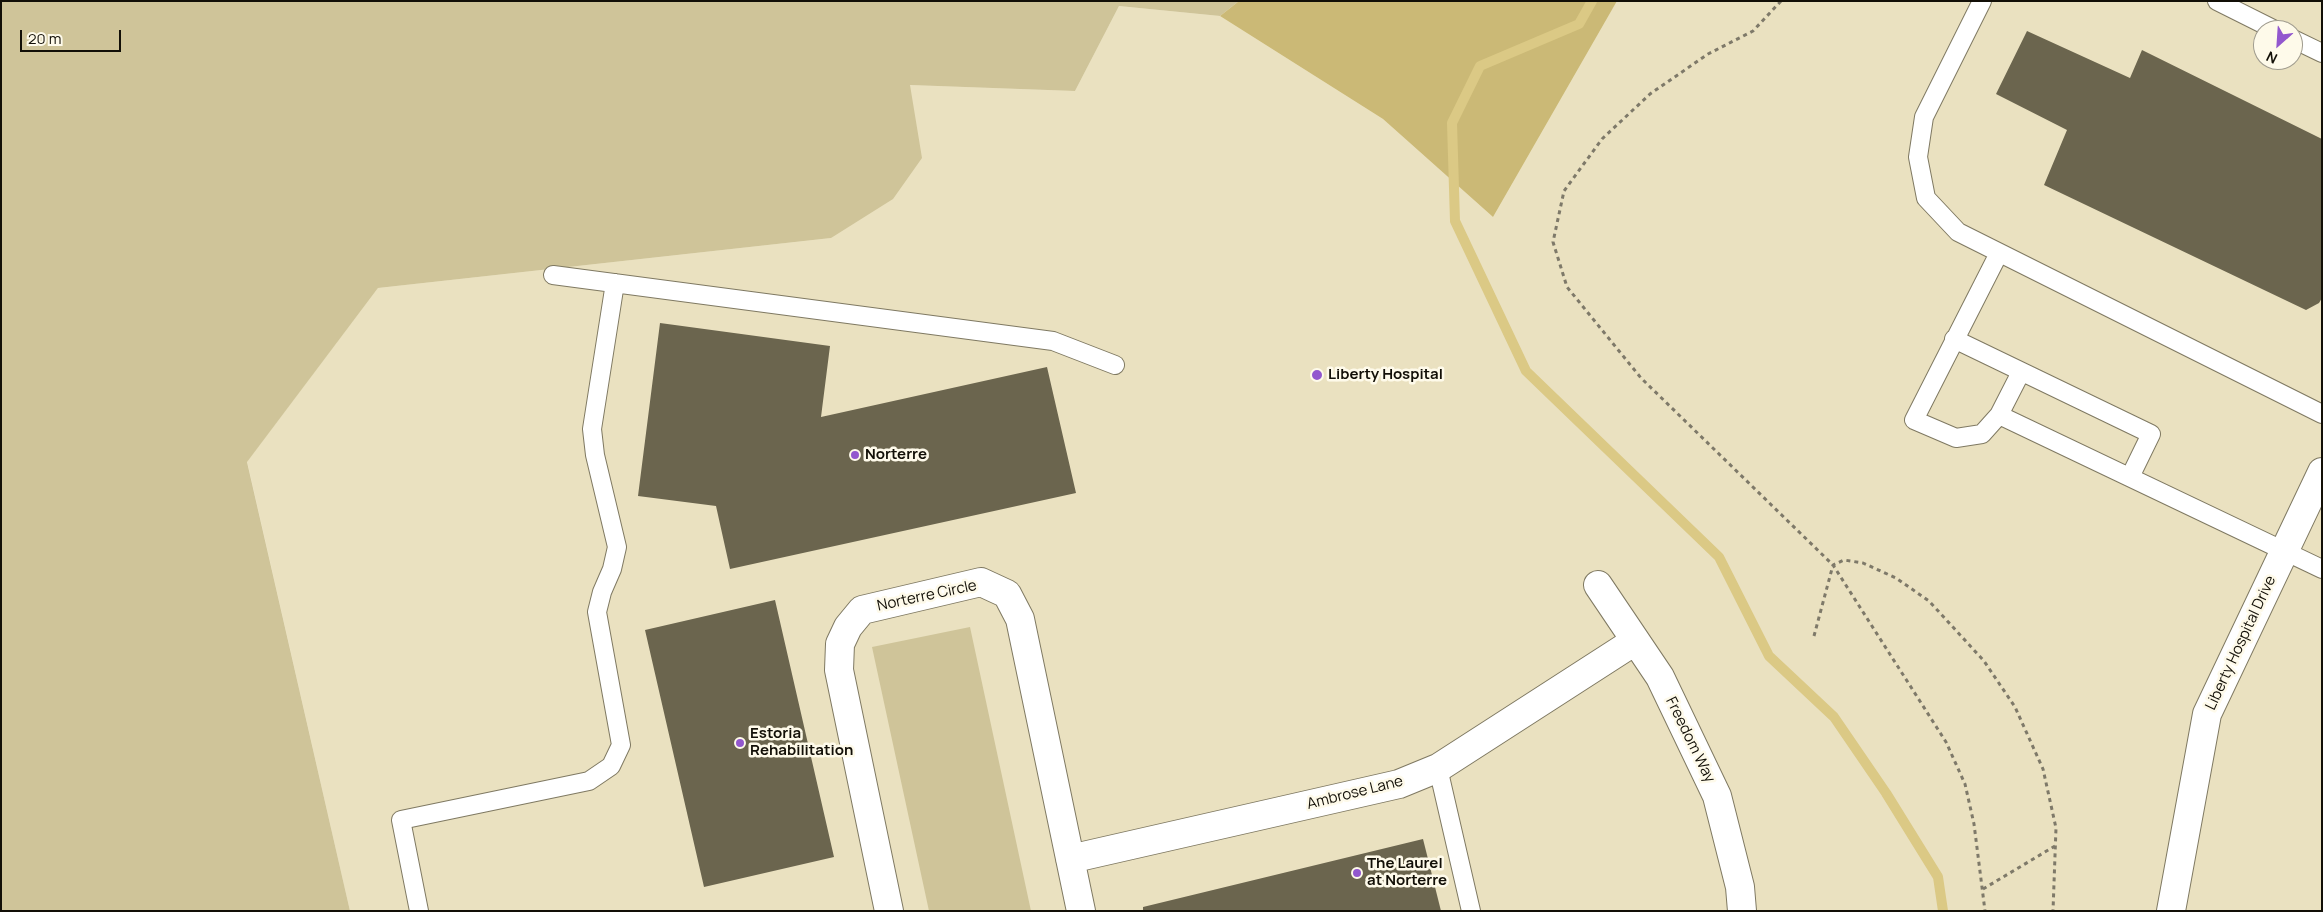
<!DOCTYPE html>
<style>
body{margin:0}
#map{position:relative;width:2323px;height:912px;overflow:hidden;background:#f3ecd3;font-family:Manrope,sans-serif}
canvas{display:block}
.frame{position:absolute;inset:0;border:2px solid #120f07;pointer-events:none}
.north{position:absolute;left:2253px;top:20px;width:50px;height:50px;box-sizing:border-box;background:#fefaea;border:1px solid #a09c8f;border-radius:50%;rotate:206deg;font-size:14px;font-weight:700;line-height:20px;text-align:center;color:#120f07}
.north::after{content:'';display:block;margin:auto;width:18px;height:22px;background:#9257ce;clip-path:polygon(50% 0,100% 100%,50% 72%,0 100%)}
.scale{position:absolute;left:20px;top:30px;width:101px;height:22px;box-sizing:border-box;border:2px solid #120f07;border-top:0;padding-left:6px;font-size:15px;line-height:18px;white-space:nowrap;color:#120f07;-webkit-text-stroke:4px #fefaea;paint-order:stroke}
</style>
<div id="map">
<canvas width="2323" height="912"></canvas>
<div class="frame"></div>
<div class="north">N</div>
<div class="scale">20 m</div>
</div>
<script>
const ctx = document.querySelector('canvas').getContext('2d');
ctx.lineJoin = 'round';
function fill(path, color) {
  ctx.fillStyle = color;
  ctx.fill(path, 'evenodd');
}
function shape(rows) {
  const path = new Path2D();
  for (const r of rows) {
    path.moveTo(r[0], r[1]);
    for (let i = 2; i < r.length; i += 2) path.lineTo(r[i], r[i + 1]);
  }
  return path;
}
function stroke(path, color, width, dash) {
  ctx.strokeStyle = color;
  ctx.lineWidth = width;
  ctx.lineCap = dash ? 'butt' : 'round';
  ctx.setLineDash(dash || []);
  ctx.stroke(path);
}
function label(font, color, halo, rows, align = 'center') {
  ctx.font = font + ' Manrope,sans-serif';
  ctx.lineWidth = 5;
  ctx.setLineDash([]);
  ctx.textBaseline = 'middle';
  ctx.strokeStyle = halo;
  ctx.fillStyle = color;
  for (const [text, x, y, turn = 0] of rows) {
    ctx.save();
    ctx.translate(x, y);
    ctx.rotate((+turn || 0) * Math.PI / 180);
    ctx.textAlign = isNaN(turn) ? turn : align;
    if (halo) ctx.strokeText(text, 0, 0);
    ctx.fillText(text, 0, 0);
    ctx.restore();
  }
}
fill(shape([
 [1617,1,2322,1,2322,911,350,911,247,461,378,288,831,238,910,85,1075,91,1119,6,1220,16,1383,119,1493,217],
 [2263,30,2293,30,2293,60,2263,60]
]), '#eae1c0');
fill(shape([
 [1,1,1239,1,1220,16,1119,6,1075,91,910,85,922,158,893,199,831,238,378,288,247,462,350,911,1,911],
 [970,627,1031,911,929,911,872,647]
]), '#cfc499');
fill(shape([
 [1239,1,1617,1,1493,217,1383,119,1220,16]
]), '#cbb976');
stroke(shape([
 [1592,1,1579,24,1480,66,1452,123,1455,221,1526,371,1719,557,1769,656,1834,717,1886,793,1938,877,1943,911]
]), '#dbc985', 10);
fill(shape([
 [2027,31,2130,78,2142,50,2322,139,2322,298,2319,303,2306,310,2044,185,2067,130,1996,94],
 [660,323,830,346,821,417,1047,367,1076,493,730,569,716,506,638,496],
 [775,600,834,857,704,887,645,630],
 [1423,839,1441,911,1143,911,1143,907]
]), '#6b654e');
const service = shape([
 [1982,1,1924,117,1918,157,1926,198,1958,232,2322,414],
 [2217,1,2275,30],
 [2293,39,2322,53],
 [1999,253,1914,420,1956,438,1982,434,1999,415],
 [553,275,1053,341,1115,365],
 [1954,339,2151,434,2130,477],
 [2021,372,1999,415,2322,569],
 [1438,768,1471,911],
 [419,911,401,820,589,781,611,766,621,745,597,612,602,592,612,569,617,547,595,455,592,429,615,283]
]);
const minor = shape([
 [1598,585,1660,677,1717,796,1740,887,1742,911],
 [1070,859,1399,784,1438,768,1635,641],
 [889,911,839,670,840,644,848,627,862,610,981,582,1007,594,1020,619,1081,911],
 [2171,911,2207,714,2322,472]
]);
stroke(service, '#7f7962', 20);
stroke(minor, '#7f7962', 30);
stroke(shape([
 [1781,1,1753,31,1708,54,1650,94,1602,139,1564,191,1553,242,1567,287,1641,378,1833,565,1946,742,1965,784,1974,824,1985,911],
 [1814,636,1833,565,1844,560,1863,563,1896,578,1929,601,1984,661,2015,707,2043,769,2056,828,2053,911],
 [1983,889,2055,846]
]), '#7e7969', 3, [4, 4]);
stroke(service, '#fff', 18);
stroke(minor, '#fff', 28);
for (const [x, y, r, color] of [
 [1317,375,6,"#9257ce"],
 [855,455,5,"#9257ce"],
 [740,743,5,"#9257ce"],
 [1357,873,5,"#9257ce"]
]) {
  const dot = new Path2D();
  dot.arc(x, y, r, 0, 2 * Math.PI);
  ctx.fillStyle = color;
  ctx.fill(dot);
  stroke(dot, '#fefaea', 2);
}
label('bold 15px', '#120f07', '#fefaea', [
 ["Liberty Hospital",1328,375],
 ["Norterre",865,455],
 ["Estoria",750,734],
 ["Rehabilitation",750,751],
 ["The Laurel",1367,864],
 ["at Norterre",1367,881]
], 'left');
label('15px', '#120f07', '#fefaea', [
 ["Norterre Circle",927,596,-12],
 ["Liberty Hospital Drive",2241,643,-65],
 ["Freedom Way",1690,740,64],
 ["Ambrose Lane",1355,793,-14]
]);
</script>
